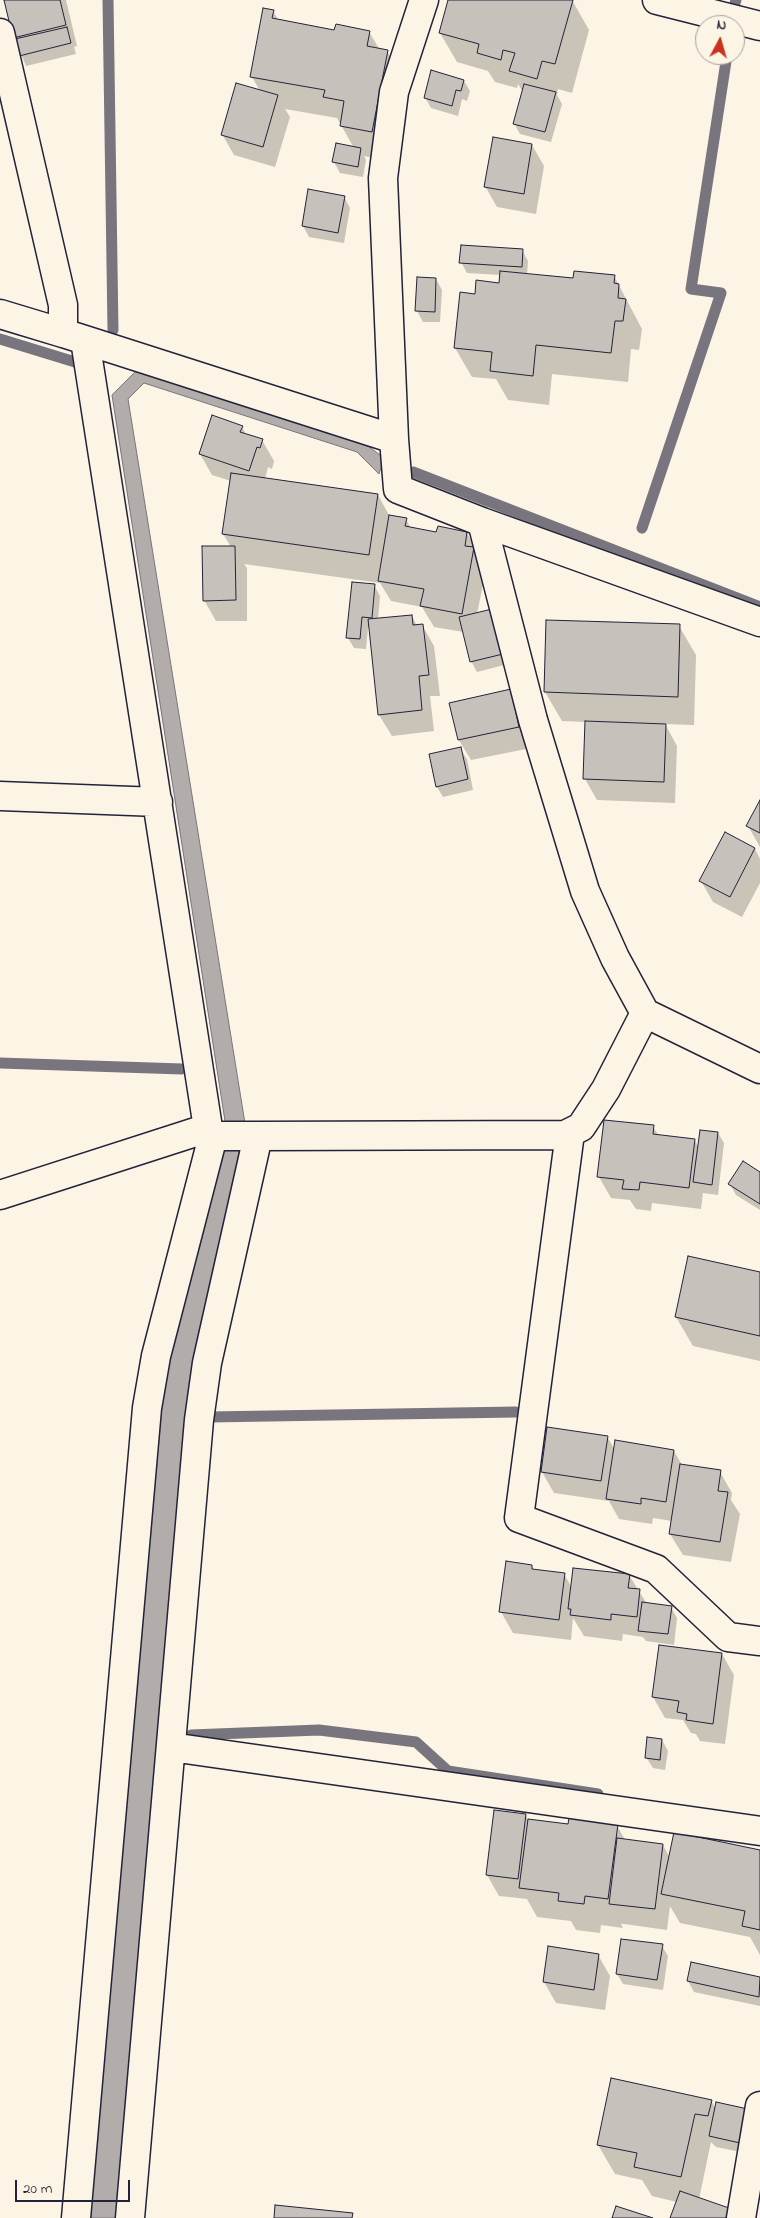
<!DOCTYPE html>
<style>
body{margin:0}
#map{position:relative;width:760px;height:2218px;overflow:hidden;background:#fcf5e5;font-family:"Indie Flower",sans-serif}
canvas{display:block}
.north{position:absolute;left:695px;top:15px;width:50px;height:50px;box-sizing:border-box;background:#fcf5e5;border:1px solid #a5a1a1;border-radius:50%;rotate:6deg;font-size:14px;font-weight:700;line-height:20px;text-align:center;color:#22223b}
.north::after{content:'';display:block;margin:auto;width:18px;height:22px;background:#c8321e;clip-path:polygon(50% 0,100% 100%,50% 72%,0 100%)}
.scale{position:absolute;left:15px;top:2180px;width:115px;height:22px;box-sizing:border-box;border:2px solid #22223b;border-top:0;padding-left:6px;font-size:15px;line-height:18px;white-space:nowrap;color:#22223b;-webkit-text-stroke:4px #fcf5e5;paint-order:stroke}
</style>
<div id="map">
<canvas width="760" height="2218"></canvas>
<div class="north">N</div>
<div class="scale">20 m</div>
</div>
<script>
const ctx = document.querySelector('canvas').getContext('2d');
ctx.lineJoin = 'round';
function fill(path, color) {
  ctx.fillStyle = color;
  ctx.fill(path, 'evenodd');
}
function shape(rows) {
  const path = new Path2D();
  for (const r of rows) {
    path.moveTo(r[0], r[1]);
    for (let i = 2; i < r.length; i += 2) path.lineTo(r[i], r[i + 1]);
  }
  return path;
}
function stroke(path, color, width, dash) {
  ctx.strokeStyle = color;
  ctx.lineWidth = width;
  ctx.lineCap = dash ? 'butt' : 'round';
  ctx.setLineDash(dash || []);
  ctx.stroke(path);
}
const water = shape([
 [140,367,364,443,384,458,379,474,357,452,144,383,128,399,248,1142,195,1363,119,2218,90,2218,166,1360,224,1149,225,1121,112,395,140,367]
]);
fill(water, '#b2adab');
stroke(water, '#78757e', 1);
fill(shape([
 [5,0,66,0,77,46,74,47,76,54,26,66,14,37],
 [449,0,572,0,589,30,572,93,558,89,557,95,562,104,551,142,520,134,514,123,523,92,518,84,517,88,495,82,488,71,457,62,440,33],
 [273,11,279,21,335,31,369,32,380,50,387,51,404,81,389,161,364,156,366,160,363,177,340,173,334,162,354,148,337,118,285,109,290,117,275,167,234,155,222,134,260,91,252,77],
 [464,81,470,91,467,101,462,99,458,116,431,108,425,97],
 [532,145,544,166,536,214,497,207,485,186],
 [344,197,350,208,344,243,309,237,303,226],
 [522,250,528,261,527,275,574,280,614,276,642,329,639,350,631,349,628,382,552,374,549,405,508,400,496,379,472,377,455,348,476,295,500,284,501,275,467,273,461,262],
 [436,279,442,290,440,322,423,322,417,311],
 [242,427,247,436,262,440,274,461,272,469,268,467,265,479,378,495,390,517,406,519,411,529,437,534,467,533,486,569,477,614,491,611,508,664,477,672,471,661,464,632,434,627,422,607,391,601,380,583,244,564,247,568,247,621,216,621,204,600,231,547,223,534,231,481,212,475,200,454],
 [374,585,380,596,378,620,412,616,417,626,422,625,434,646,440,696,430,696,434,731,392,736,379,715,370,628,368,628,366,649,354,648,348,638],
 [679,626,696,655,694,725,665,724,677,746,675,803,597,800,585,779,586,722,562,721,545,692],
 [511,691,523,712,531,748,471,760,459,740],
 [460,749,467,759,473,790,443,797,437,787],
 [760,802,760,847,748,826],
 [726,834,755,849,760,859,760,883,742,917,713,902,701,881],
 [653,1127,659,1136,695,1141,699,1148,718,1133,724,1143,718,1195,703,1193,701,1209,652,1203,651,1211,636,1209,630,1200,611,1198,599,1177],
 [760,1173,760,1210,736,1195,730,1184],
 [760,1273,760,1361,693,1346,676,1317],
 [607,1437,615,1450,674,1451,682,1465,720,1472,732,1493,731,1500,740,1514,731,1562,683,1555,670,1534,672,1521,653,1518,652,1524,619,1519,609,1501,554,1493,542,1472],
 [532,1566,534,1571,564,1574,572,1588,629,1575,647,1604,671,1607,677,1618,674,1645,646,1641,643,1637,623,1634,622,1641,584,1636,573,1618,571,1640,513,1633,501,1612],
 [722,1654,734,1675,725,1744,700,1741,696,1734,691,1733,683,1720,665,1718,653,1697],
 [662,1740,668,1751,665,1770,653,1768,646,1757],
 [525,1815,529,1820,569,1825,617,1826,626,1841,663,1845,670,1858,760,1851,760,1955,750,1937,680,1923,670,1906,667,1930,624,1924,621,1924,623,1928,601,1925,600,1933,576,1930,571,1921,537,1917,527,1899,499,1896,487,1875],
 [662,1946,668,1956,663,1990,623,1984,617,1974],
 [598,1955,610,1976,605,2010,556,2003,544,1982],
 [692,1964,760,1978,760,2006,694,1992,688,1981],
 [711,2101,716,2109,717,2103,746,2153,716,2147,711,2142,699,2199,728,2209,734,2218,671,2218,677,2202,652,2196,642,2180,615,2174,598,2145]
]), '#0003');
stroke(shape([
 [108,0,113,330],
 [733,10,736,0],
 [0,339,75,362],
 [413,472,760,607],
 [642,528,721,293,691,289,727,55],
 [0,1063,182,1069],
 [209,1417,516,1412],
 [191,1735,319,1730,416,1742,448,1771,598,1794]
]), '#78757e', 11);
const building = shape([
 [4,0,60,0,66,25,13,38,4,0],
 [448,0,573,0,555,64,542,61,537,79,509,71,515,53,503,50,501,60,477,53,479,44,439,33,448,0],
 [263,8,274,10,272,18,334,30,336,24,370,31,367,46,388,50,372,132,340,126,344,101,323,97,325,90,250,77,263,8],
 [67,27,71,43,19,56,15,39,67,27],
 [431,70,464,80,461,91,456,90,452,106,424,98,431,70],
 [236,83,278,95,263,147,221,135,236,83],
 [524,84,556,92,545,132,513,124,524,84],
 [493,137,532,144,524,194,484,187,493,137],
 [336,143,361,148,358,167,332,162,336,143],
 [308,189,345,196,338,233,302,226,308,189],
 [461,245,523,249,522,267,459,263,461,245],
 [500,271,573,278,574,271,615,275,614,283,619,284,618,298,626,299,623,321,615,321,611,353,536,345,533,376,490,371,492,352,454,348,460,292,475,294,476,280,499,283,500,271],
 [417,277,436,278,435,312,415,311,417,277],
 [212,415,243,426,240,432,263,439,260,448,257,447,249,471,199,454,212,415],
 [231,473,378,494,369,555,222,534,231,473],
 [389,515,407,518,405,526,436,532,438,526,467,532,465,546,474,547,462,614,420,606,424,589,378,581,389,515],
 [202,546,235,546,236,600,203,601,202,546],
 [352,582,375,584,372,618,362,617,360,639,346,638,352,582],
 [492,609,503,654,470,662,459,617,492,609],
 [412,615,413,625,423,624,429,675,419,676,422,710,378,715,368,619,412,615],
 [546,620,680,624,678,697,544,692,546,620],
 [511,689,519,727,458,740,449,703,511,689],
 [585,721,666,724,664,782,583,779,585,721],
 [461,747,468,779,436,787,429,754,461,747],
 [760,800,760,833,746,826,760,800],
 [725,832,755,848,730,897,699,881,725,832],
 [604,1120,654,1125,653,1134,695,1139,689,1188,640,1182,639,1190,622,1189,624,1180,597,1177,604,1120],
 [700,1130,718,1132,712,1185,693,1182,700,1130],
 [743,1161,760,1172,760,1204,728,1184,743,1161],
 [688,1256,760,1272,760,1336,675,1317,688,1256],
 [547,1427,608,1436,601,1481,541,1472,547,1427],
 [615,1440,674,1450,666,1502,641,1498,641,1504,606,1499,615,1440],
 [680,1464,721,1470,718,1491,728,1492,720,1542,669,1534,680,1464],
 [506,1561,532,1565,532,1569,565,1573,559,1620,499,1612,506,1561],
 [573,1568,630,1574,628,1588,640,1589,637,1617,611,1614,611,1620,570,1615,571,1609,568,1609,573,1568],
 [642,1602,672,1606,668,1634,638,1631,642,1602],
 [659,1645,722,1653,713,1724,686,1720,687,1714,677,1712,679,1701,652,1697,659,1645],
 [647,1737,662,1739,660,1760,645,1758,647,1737],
 [494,1810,526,1814,518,1879,486,1875,494,1810],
 [569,1818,618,1824,608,1899,585,1896,584,1904,558,1901,559,1893,519,1888,528,1819,568,1824,569,1818],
 [674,1832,760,1850,760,1930,742,1926,745,1911,661,1894,674,1832],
 [617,1838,663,1844,655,1909,609,1904,617,1838],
 [621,1939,663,1944,657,1980,616,1974,621,1939],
 [548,1946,599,1954,594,1990,543,1982,548,1946],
 [691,1962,760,1977,759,1997,687,1981,691,1962],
 [611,2078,712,2100,708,2116,695,2114,681,2177,634,2167,637,2153,597,2145,611,2078],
 [716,2102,748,2109,740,2143,709,2136,716,2102],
 [680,2191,729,2208,726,2218,670,2218,680,2191],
 [275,2205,353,2213,352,2218,274,2218,275,2205],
 [616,2206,653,2218,612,2218,616,2206]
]);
fill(building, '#c6c1bb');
stroke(building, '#22223b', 1);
const minor = shape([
 [424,0,394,92,383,178,394,439,398,489,482,522,533,720,585,891,615,958,645,1013,760,1069],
 [657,0,760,26],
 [0,33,63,305,63,333,85,340,208,1128,0,1195],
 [0,314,63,333],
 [85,340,394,439],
 [482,522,760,622],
 [0,796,158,802],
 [570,1133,519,1518,656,1569,728,1637,760,1641],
 [213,1136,258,1136],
 [171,1747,760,1831],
 [76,2218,147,1408,156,1356,213,1136,208,1128],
 [130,2218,199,1420,207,1363,258,1136,565,1135,581,1127,606,1089,645,1013],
 [741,2218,760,2106]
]);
stroke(minor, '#22223b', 31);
stroke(minor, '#fcf5e5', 28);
</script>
